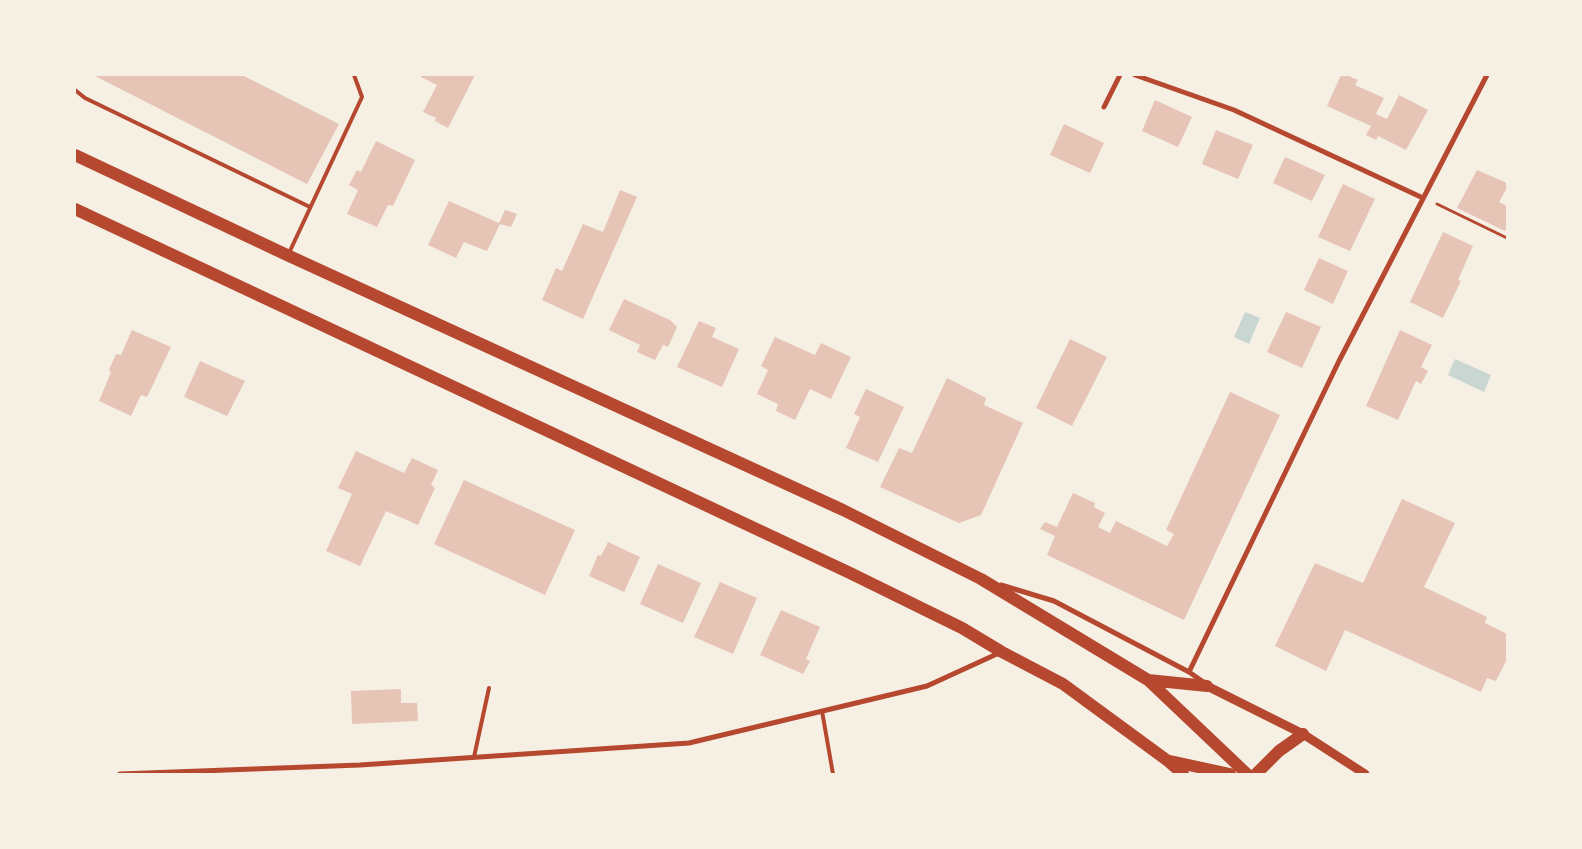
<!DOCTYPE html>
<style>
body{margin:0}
#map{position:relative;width:1582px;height:849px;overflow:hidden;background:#f6efe4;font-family:Barlow,sans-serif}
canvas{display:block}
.frame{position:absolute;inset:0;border:76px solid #f6efe4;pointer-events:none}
</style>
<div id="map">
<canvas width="1582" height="849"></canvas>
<div class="frame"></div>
</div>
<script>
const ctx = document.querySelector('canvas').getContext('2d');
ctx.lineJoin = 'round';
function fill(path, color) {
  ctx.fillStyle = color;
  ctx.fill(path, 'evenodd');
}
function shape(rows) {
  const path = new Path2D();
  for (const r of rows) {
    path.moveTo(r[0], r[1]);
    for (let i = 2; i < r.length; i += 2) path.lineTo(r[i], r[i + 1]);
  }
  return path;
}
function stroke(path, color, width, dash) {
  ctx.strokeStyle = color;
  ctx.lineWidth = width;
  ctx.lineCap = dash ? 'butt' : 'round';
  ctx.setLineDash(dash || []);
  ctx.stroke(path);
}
fill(shape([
 [1245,312,1260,318,1249,344,1234,337],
 [1455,359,1491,375,1484,392,1448,375]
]), '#c9d6d2');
fill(shape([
 [93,75,242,75,339,124,307,184],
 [422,75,475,75,448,128,435,121,436,118,423,112,437,85,421,77],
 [1341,75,1346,75,1358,80,1355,85,1384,98,1376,114,1387,119,1399,95,1428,110,1406,150,1378,136,1376,140,1366,135,1371,126,1327,106],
 [1155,100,1192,117,1178,147,1142,131],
 [1064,124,1104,143,1090,173,1050,155],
 [1216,130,1253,145,1238,179,1202,164],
 [376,141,415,160,393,206,388,205,377,227,347,214,358,190,349,185,357,170,361,172],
 [1285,157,1325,175,1312,201,1273,183],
 [1477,170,1507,183,1507,188,1499,202,1507,206,1507,228,1505,231,1457,208],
 [1343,184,1375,199,1350,251,1318,237],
 [620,190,637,197,583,319,542,300,556,268,562,271,583,224,603,232],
 [449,201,499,223,505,210,517,214,511,227,500,224,487,251,464,242,456,258,428,245],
 [1443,232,1473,246,1458,280,1461,281,1443,318,1410,302],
 [1319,258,1348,271,1333,304,1304,290],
 [624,299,670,320,677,327,668,347,663,345,655,360,637,352,640,345,609,330],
 [1286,312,1321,327,1302,368,1267,352],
 [699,321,716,328,712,337,739,349,722,387,677,367],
 [132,330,171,347,147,397,141,395,131,416,99,401,111,372,109,370,116,354,121,355],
 [1400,330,1432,345,1421,367,1428,371,1421,384,1416,381,1398,420,1366,406],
 [775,337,815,355,821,343,851,357,831,399,810,389,795,420,776,411,778,404,757,394,768,370,761,366],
 [1070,339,1107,357,1072,426,1036,408],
 [200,361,245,381,227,416,184,397],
 [947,378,986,398,984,405,1023,423,981,515,959,523,880,487,899,448,912,453],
 [866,389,904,407,878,462,846,448,860,417,854,414],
 [1230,392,1280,415,1184,620,1047,555,1055,536,1040,529,1045,522,1057,527,1073,493,1095,503,1094,507,1105,513,1098,527,1110,533,1116,521,1167,546,1174,534,1166,530],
 [356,451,404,473,412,458,438,470,431,485,435,488,418,525,386,511,360,566,326,551,352,494,338,488],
 [464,480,575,530,545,595,434,544],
 [1402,499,1455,523,1424,587,1487,617,1485,623,1507,634,1507,659,1496,681,1487,678,1481,692,1345,630,1326,671,1275,646,1315,563,1363,583],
 [608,542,640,557,624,592,589,576,598,555,601,556],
 [658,564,701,583,683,623,640,604],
 [720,582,757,598,733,654,694,637],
 [781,610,820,627,806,659,810,661,803,674,760,655],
 [401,689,401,703,417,703,418,721,352,724,351,691]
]), '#e6c5b7');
stroke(shape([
 [1437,204,1507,238]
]), '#b5482f', 3);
stroke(shape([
 [75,90,85,98,310,207],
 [289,253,362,97,354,75],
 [822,711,833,774],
 [474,757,489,688]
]), '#b5482f', 4);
stroke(shape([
 [1135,75,1234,110,1423,198],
 [1104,107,1120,75],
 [1001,585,1054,601,1189,672,1202,681],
 [1189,672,1339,361,1487,75],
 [120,774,360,765,689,743,927,686,999,653]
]), '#b5482f', 5);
stroke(shape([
 [1207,686,1303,734,1365,774]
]), '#b5482f', 9);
stroke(shape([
 [75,155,287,255,843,510,981,579,1148,680,1247,774],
 [75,209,850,573,962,628,1002,652,1063,684,1168,761,1183,774],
 [1148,680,1207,686],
 [1170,761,1230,774],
 [1256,774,1279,751,1303,734]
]), '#b5482f', 12);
</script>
